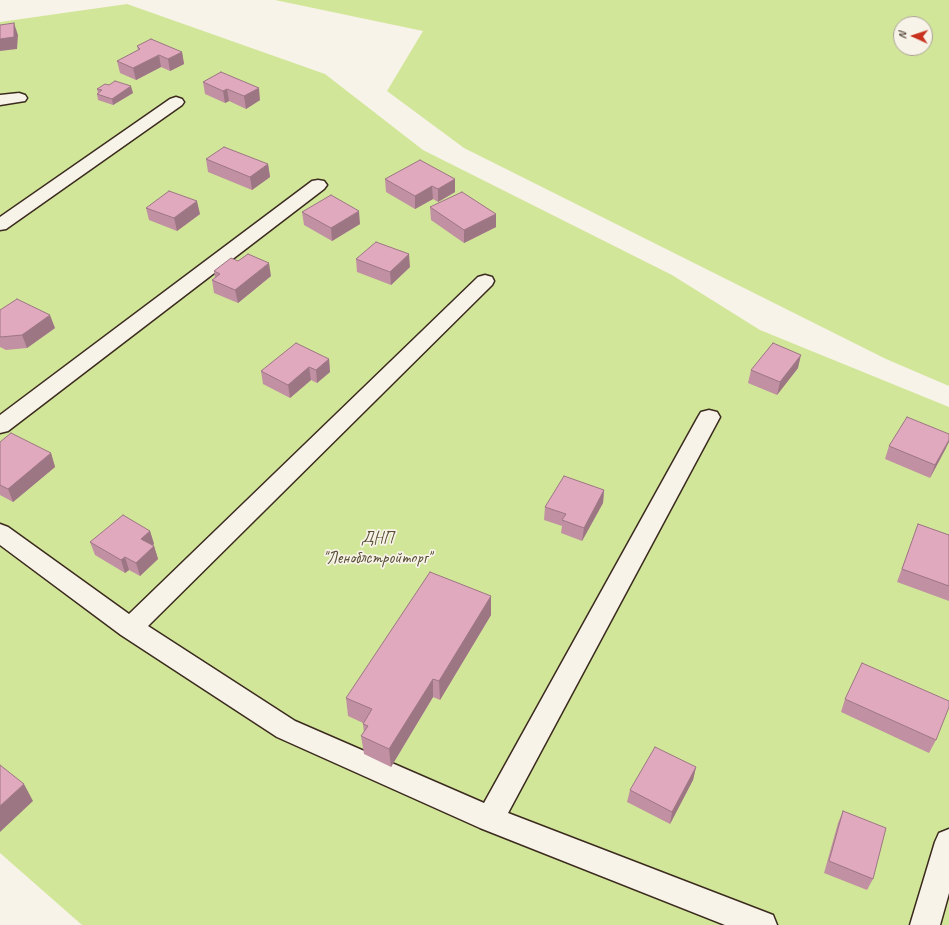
<!DOCTYPE html>
<meta charset="utf-8">
<style>
body{margin:0}
#map{position:relative;width:949px;height:925px;overflow:hidden;background:#f7f3e8;font-family:Caveat,sans-serif}
canvas{display:block}
.north{position:absolute;left:893px;top:16px;width:40px;height:40px;box-sizing:border-box;background:#f7f3e8;border:1px solid #aca397;border-radius:50%;rotate:273deg;font-size:11px;font-weight:700;line-height:16px;text-align:center;color:#3b2a1e}
.north::after{content:'';display:block;margin:auto;width:14px;height:18px;background:#c8321e;clip-path:polygon(50% 0,100% 100%,50% 72%,0 100%)}
</style>
<div id="map">
<canvas width="949" height="925"></canvas>
<div class="north">N</div>
</div>
<script>
const ctx = document.querySelector('canvas').getContext('2d');
ctx.lineJoin = 'round';
function fill(path, color) {
  ctx.fillStyle = color;
  ctx.fill(path, 'evenodd');
}
function shape(rows) {
  const path = new Path2D();
  for (const r of rows) {
    path.moveTo(r[0], r[1]);
    for (let i = 2; i < r.length; i += 2) path.lineTo(r[i], r[i + 1]);
  }
  return path;
}
function stroke(path, color, width, dash) {
  ctx.strokeStyle = color;
  ctx.lineWidth = width;
  ctx.lineCap = dash ? 'butt' : 'round';
  ctx.setLineDash(dash || []);
  ctx.stroke(path);
}
function label(font, color, halo, rows, align = 'center') {
  ctx.font = font + ' Caveat,sans-serif';
  ctx.lineWidth = 3.5;
  ctx.setLineDash([]);
  ctx.textBaseline = 'middle';
  ctx.strokeStyle = halo;
  ctx.fillStyle = color;
  for (const [text, x, y, turn = 0] of rows) {
    ctx.save();
    ctx.translate(x, y);
    ctx.rotate((+turn || 0) * Math.PI / 180);
    ctx.textAlign = isNaN(turn) ? turn : align;
    if (halo) ctx.strokeText(text, 0, 0);
    ctx.fillText(text, 0, 0);
    ctx.restore();
  }
}
fill(shape([
 [275,0,949,0,949,386,886,359,464,148,387,91,423,31],
 [901,24,925,24,925,48,901,48],
 [127,4,325,74,423,150,672,275,760,330,949,407,949,925,82,925,0,853,0,22]
]), '#d2e69a');
const minor = shape([
 [19,93,25,95,27,98,25,101,0,105,0,95,19,93],
 [176,97,182,99,184,102,182,105,6,229,0,230,0,217,170,99,176,97],
 [318,180,324,181,327,185,324,189,8,431,0,433,0,415,312,181,318,180],
 [485,275,492,277,494,281,492,285,148,626,295,721,484,803,698,417,701,412,709,410,717,412,720,417,508,813,773,915,777,925,725,925,480,828,277,737,121,635,0,545,0,524,8,527,129,614,478,277,485,275],
 [949,829,949,893,940,925,910,925,935,842,939,833,949,829]
]);
stroke(minor, '#3b2a1e', 3);
fill(minor, '#f7f3e8');
fill(shape([
 [137,46,182,52,184,64,170,71,161,67,136,80,120,73,117,61,138,50],
 [221,72,260,100,246,109,229,101,225,103,205,94,203,82],
 [97,89,133,93,113,105,98,100,97,94,98,93],
 [206,159,268,164,270,177,252,190,208,172],
 [385,179,455,179,455,192,438,202,433,199,415,209,386,192],
 [430,207,496,214,496,227,464,243,431,220],
 [146,208,200,214,177,231,149,220],
 [302,212,360,224,332,241,304,225],
 [356,259,410,267,391,285,357,272],
 [214,271,271,276,238,303,214,293,212,280,215,278],
 [0,310,55,328,27,348,6,350,0,347],
 [329,359,330,372,317,383,311,380,290,398,263,384,261,371],
 [798,368,777,395,748,383,751,370],
 [0,442,51,453,55,467,13,502,0,495],
 [889,446,946,448,930,478,885,459],
 [604,490,603,503,582,541,561,533,562,526,544,520,545,507],
 [918,524,949,535,949,601,897,582],
 [150,531,154,544,152,545,154,546,158,559,140,576,129,570,125,573,95,555,90,542],
 [491,596,491,615,440,700,433,697,391,767,364,754,361,736,364,733,363,724,363,723,348,716,346,698],
 [845,699,936,740,929,753,841,712],
 [696,767,693,780,670,824,627,802,630,790],
 [843,811,873,879,867,890,824,873,838,823]
]), '#c191a3');
fill(shape([
 [14,23,18,35,17,49,0,51,0,39],
 [182,52,184,64,170,71,168,59],
 [159,55,161,67,136,80,133,68],
 [131,86,133,93,113,105,112,99],
 [259,88,260,100,246,109,244,96],
 [227,89,229,101,225,103,223,91],
 [268,164,270,177,252,190,250,177],
 [455,179,455,192,438,202,438,189],
 [432,186,433,199,415,209,415,196],
 [197,201,200,214,177,231,174,218],
 [359,211,360,224,332,241,331,228],
 [496,214,496,227,464,243,464,230],
 [409,254,410,267,391,285,390,272],
 [269,263,271,276,238,303,235,290],
 [50,315,55,328,27,348,22,335],
 [801,355,798,368,777,395,780,382],
 [329,359,330,372,317,383,316,370],
 [309,367,311,380,290,398,288,385],
 [949,440,949,442,946,448,930,478,935,465],
 [51,453,55,467,13,502,8,489],
 [604,490,603,503,582,541,584,528],
 [150,531,154,544,145,552,141,539],
 [154,546,158,559,140,576,136,563],
 [125,557,129,570,125,573,121,560],
 [491,596,491,615,440,700,439,681],
 [433,679,433,697,391,767,389,749],
 [696,767,693,780,670,824,672,812],
 [24,784,33,801,0,832,0,806]
]), '#9d7684');
const building = shape([
 [14,23,14,37,0,39,0,25,14,23],
 [151,39,182,52,168,59,159,55,133,68,117,61,140,49,137,46,151,39],
 [221,72,259,88,244,96,227,89,223,91,203,82,221,72],
 [115,81,131,86,112,99,97,94,102,90,97,89,105,84,109,85,115,81],
 [224,147,268,164,250,177,206,159,224,147],
 [420,160,455,179,438,189,432,186,415,196,385,179,420,160],
 [169,191,197,201,174,218,146,208,169,191],
 [462,192,496,214,464,230,430,207,462,192],
 [331,195,359,211,331,228,302,212,331,195],
 [376,242,409,254,390,272,356,259,376,242],
 [248,254,269,263,235,290,212,280,220,274,214,271,231,258,238,261,248,254],
 [17,299,50,315,22,335,1,337,0,336,0,310,17,299],
 [296,343,329,359,316,370,309,367,288,385,261,371,296,343],
 [773,343,801,355,780,382,751,370,773,343],
 [907,417,949,434,949,440,935,465,889,446,907,417],
 [11,433,51,453,8,489,0,485,0,442,11,433],
 [564,476,604,490,584,528,562,520,566,514,545,507,564,476],
 [123,515,150,531,141,539,154,546,136,563,125,557,121,560,90,542,123,515],
 [918,524,949,535,949,586,902,569,918,524],
 [430,572,491,596,439,681,433,679,389,749,361,736,368,726,363,724,372,709,346,698,430,572],
 [862,663,949,701,949,707,936,740,845,699,862,663],
 [655,747,696,767,672,812,630,790,655,747],
 [0,765,24,784,0,806,0,765],
 [843,811,886,828,873,879,829,861,843,811]
]);
fill(building, '#e0a9bd');
stroke(building, '#9d7684', 1);
label('17px', '#595037', '#f7f3e8', [
 ["ДНП",377,539],
 ["''Леноблстройторг''",377,559]
]);
</script>
